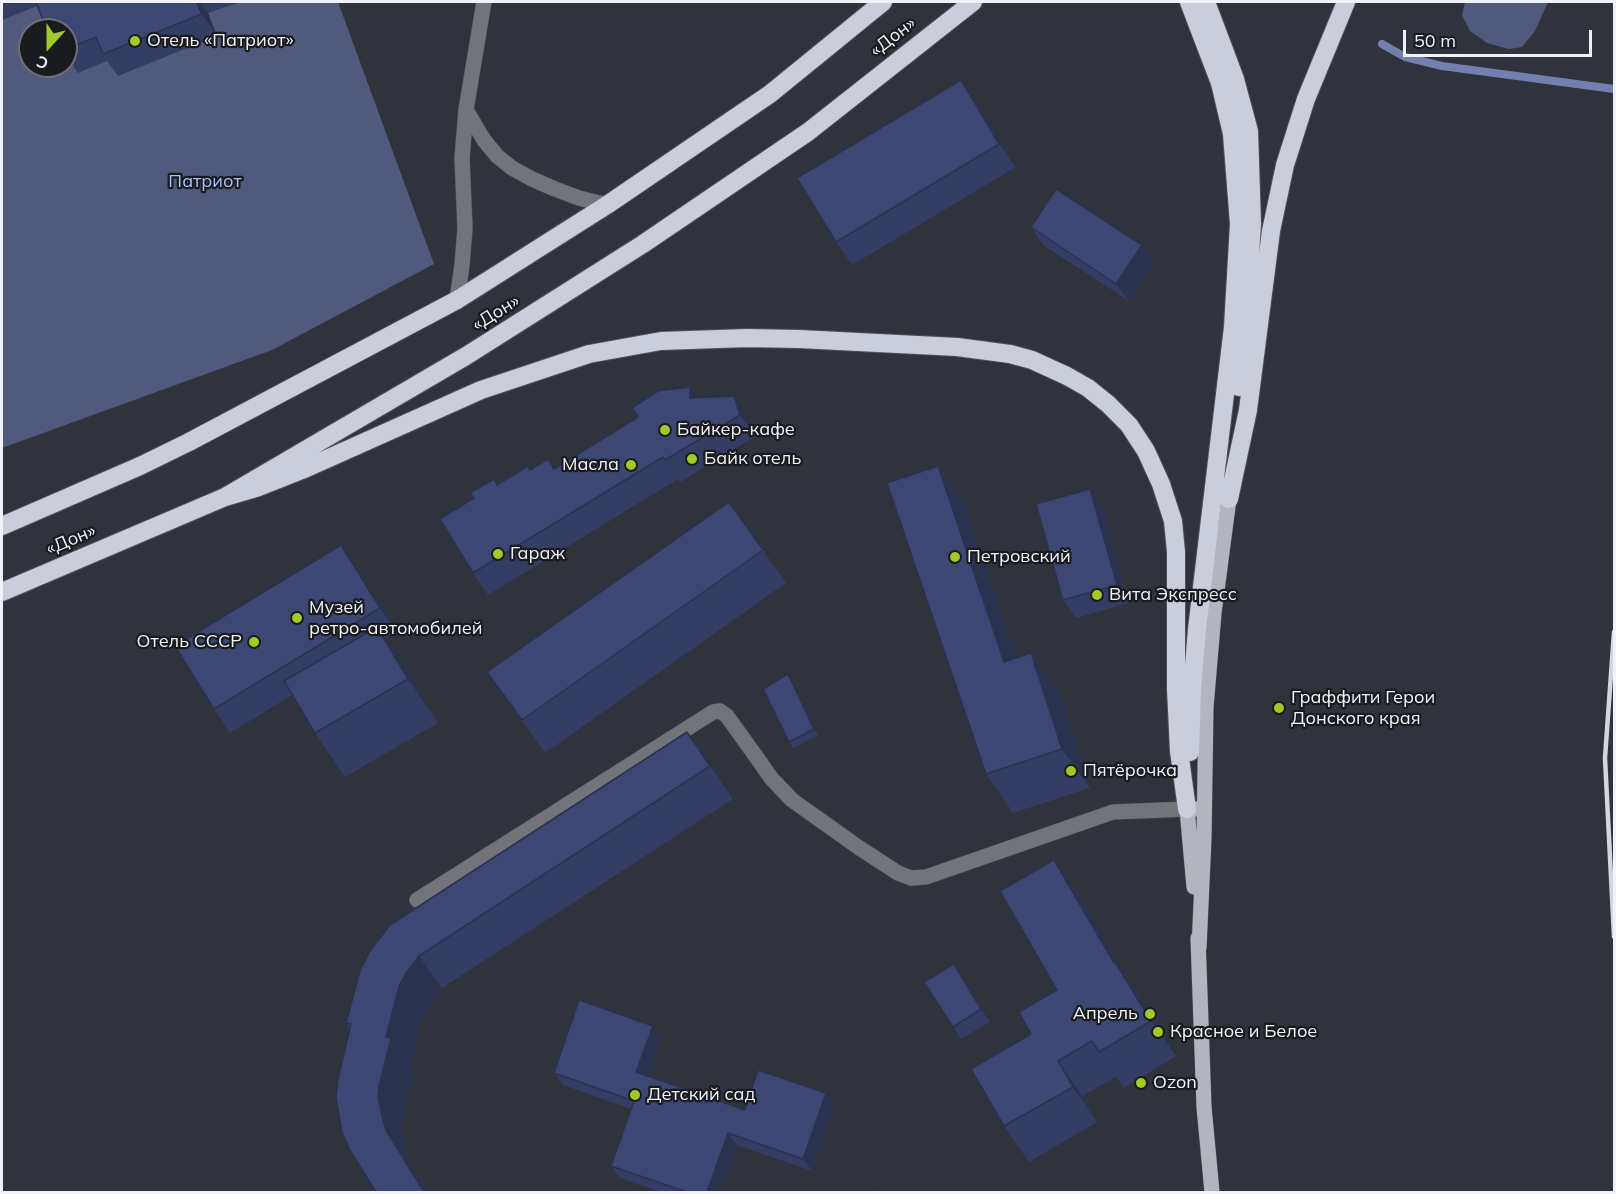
<!DOCTYPE html>
<meta charset="utf-8">
<style>
body{margin:0}
#map{position:relative;width:1616px;height:1194px;overflow:hidden;background:#30333c;font-family:Mulish,sans-serif}
canvas{display:block}
.frame{position:absolute;inset:0;border:3px solid #f1f2f8;pointer-events:none}
.north{position:absolute;left:18px;top:18px;width:60px;height:60px;box-sizing:border-box;background:#1a1b1f;border:2px solid #707176;border-radius:50%;rotate:201deg;font-size:16px;font-weight:700;line-height:24px;text-align:center;color:#f1f2f8}
.north::after{content:'';display:block;margin:auto;width:21px;height:27px;background:#a4c825;clip-path:polygon(50% 0,100% 100%,50% 72%,0 100%)}
.scale{position:absolute;left:1403px;top:30px;width:189px;height:27px;box-sizing:border-box;border:3px solid #f1f2f8;border-top:0;padding-left:8px;font-size:18px;line-height:21px;white-space:nowrap;color:#f1f2f8;-webkit-text-stroke:4px #1a1b1f;paint-order:stroke}
</style>
<div id="map">
<canvas width="1616" height="1194"></canvas>
<div class="frame"></div>
<div class="north">С</div>
<div class="scale">50 m</div>
</div>
<script>
const ctx = document.querySelector('canvas').getContext('2d');
ctx.lineJoin = 'round';
function fill(path, color) {
  ctx.fillStyle = color;
  ctx.fill(path, 'evenodd');
}
function shape(rows) {
  const path = new Path2D();
  for (const r of rows) {
    path.moveTo(r[0], r[1]);
    for (let i = 2; i < r.length; i += 2) path.lineTo(r[i], r[i + 1]);
  }
  return path;
}
function stroke(path, color, width, dash) {
  ctx.strokeStyle = color;
  ctx.lineWidth = width;
  ctx.lineCap = dash ? 'butt' : 'round';
  ctx.setLineDash(dash || []);
  ctx.stroke(path);
}
function label(font, color, halo, rows, align = 'center') {
  ctx.font = font + ' Mulish,sans-serif';
  ctx.lineWidth = 4.5;
  ctx.setLineDash([]);
  ctx.textBaseline = 'middle';
  ctx.strokeStyle = halo;
  ctx.fillStyle = color;
  for (const [text, x, y, turn = 0] of rows) {
    ctx.save();
    ctx.translate(x, y);
    ctx.rotate((+turn || 0) * Math.PI / 180);
    ctx.textAlign = isNaN(turn) ? turn : align;
    if (halo) ctx.strokeText(text, 0, 0);
    ctx.fillText(text, 0, 0);
    ctx.restore();
  }
}
fill(shape([
 [2,2,338,2,434,264,272,350,2,448],
 [30,30,66,30,66,66,30,66],
 [1465,2,1548,2,1535,31,1522,47,1509,49,1487,43,1470,31,1462,15]
]), '#515a7d');
stroke(shape([
 [1382,44,1405,57,1442,66,1614,89]
]), '#727faf', 8);
const minor = shape([
 [466,110,484,140,497,156,512,168,532,179,555,189,579,198,607,205],
 [457,300,462,265,465,228,462,158,466,110,484,2],
 [417,900,713,712,720,711,727,716,772,779,792,800,858,847,898,873,911,878,926,877,1113,812,1187,809]
]);
const major = shape([
 [1194,887,1187,809,1199,809],
 [1198,938,1204,1107,1212,1192],
 [1199,948,1204,838,1206,707,1214,613,1229,499]
]);
const highway = shape([
 [1189,2,1220,83,1232,134,1239,224,1233,327,1197,629,1192,690,1190,752],
 [1206,2,1235,79,1249,131,1252,224,1245,327,1239,387],
 [225,497,259,487,302,470,481,390,589,354,661,341,747,338,799,339,957,347,1010,354,1032,360,1067,376,1088,388,1108,404,1129,425,1146,451,1161,484,1173,521,1176,552,1176,689,1179,751,1187,809],
 [1229,499,1248,410,1271,231,1285,165,1306,99,1346,2],
 [2,526,140,466,189,442,457,300,607,205,770,94,883,2],
 [2,592,225,497,466,356,643,244,808,132,973,2]
]);
stroke(minor, '#4f525a', 16);
stroke(major, '#4f525a', 16);
stroke(highway, '#4f525a', 20);
stroke(minor, '#737479', 15);
stroke(major, '#b2b5be', 15);
stroke(highway, '#caceda', 18);
stroke(shape([
 [1614,632,1605,758,1614,937]
]), '#d4d6dc', 4.5);
fill(shape([
 [2,2,240,2,208,13,217,36,118,76,107,61,78,73,66,55,66,30,48,30,37,6,2,20],
 [977,103,1016,167,852,265,836,242],
 [1031,227,1142,245,1154,263,1129,301,1043,245],
 [690,387,698,398,749,418,756,436,680,482,678,479,488,595,473,573,474,498,498,485,530,470,555,468],
 [938,466,965,505,1017,658,1031,653,1059,692,1090,788,1013,813,986,774],
 [1090,489,1103,507,1129,603,1076,618,1063,600],
 [729,502,786,583,545,753,487,672],
 [341,545,357,568,396,631,385,638,408,671,438,723,345,777,315,733,292,695,230,733,214,709],
 [792,680,818,735,793,748,789,742],
 [710,764,733,799,442,988,429,1006,422,1019,410,1065,414,1071,402,1119,401,1129,406,1154,410,1165,376,1192,350,1029,346,1023,360,971],
 [1054,860,1078,895,1128,980,1140,998,1176,1056,1124,1088,1116,1077,1082,1096,1097,1122,1029,1162,1004,1126,1031,1034,1057,990],
 [963,977,990,1022,961,1039,953,1027],
 [653,1026,661,1038,648,1076,745,1110,835,1105,812,1171,737,1145,720,1192,661,1192,620,1178,611,1166,631,1109,563,1085,554,1073]
]), '#343d63');
fill(shape([
 [196,2,199,2,208,13,217,36,202,14],
 [961,80,977,103,1016,167,999,144],
 [1142,245,1154,263,1129,301,1116,284],
 [690,387,705,409,690,398],
 [734,396,749,418,756,436,740,415],
 [938,466,965,505,1031,701,1004,662],
 [1090,489,1103,507,1129,603,1117,585],
 [341,545,357,568,396,631,380,608],
 [377,627,408,671,438,723,408,679],
 [1031,653,1059,692,1090,788,1062,749],
 [788,674,792,680,818,735,814,729],
 [687,732,710,764,733,799,710,766],
 [1054,860,1078,895,1128,980,1140,998,1176,1056,1151,1021,1114,963],
 [419,956,442,988,429,1006,422,1019,410,1065,414,1071,402,1119,401,1129,406,1154,410,1165,427,1192,424,1192,387,1132,383,1121,378,1096,386,1037,399,986,406,973],
 [954,964,963,977,990,1022,981,1009],
 [653,1026,661,1038,645,1084,636,1072],
 [1058,1061,1082,1096,1097,1122,1073,1087],
 [826,1093,835,1105,812,1171,803,1159],
 [728,1133,737,1145,720,1192,707,1192]
]), '#2b3250');
const building = shape([
 [36,2,196,2,202,14,103,54,96,37,66,49,66,30,54,30,52,25,46,28,36,2],
 [961,80,999,144,836,242,797,178,961,80],
 [1056,189,1142,245,1116,284,1031,227,1056,189],
 [690,387,690,398,734,396,740,415,665,460,663,457,473,573,440,519,474,498,470,493,494,479,497,485,528,466,530,470,548,459,554,469,638,417,632,408,658,391,690,387],
 [938,466,1004,662,1031,653,1062,749,986,774,887,483,938,466],
 [1090,489,1117,585,1063,600,1036,504,1090,489],
 [729,502,763,550,522,720,487,672,729,502],
 [341,545,380,608,214,709,175,646,341,545],
 [377,627,408,679,315,733,284,681,377,627],
 [788,674,814,729,789,742,763,689,788,674],
 [687,732,710,766,419,956,406,973,399,986,386,1037,391,1038,379,1086,378,1096,383,1121,387,1132,424,1192,376,1192,350,1150,342,1132,336,1098,338,1079,351,1024,346,1023,360,971,370,951,390,925,687,732],
 [1054,860,1114,963,1115,962,1151,1021,1099,1052,1092,1041,1058,1061,1073,1087,1004,1126,971,1069,1031,1034,1019,1012,1057,990,1000,891,1054,860],
 [954,964,981,1009,953,1027,924,982,954,964],
 [579,1000,653,1026,636,1072,745,1110,758,1070,826,1093,803,1159,728,1133,707,1192,687,1192,611,1166,634,1101,554,1073,579,1000],
 [880,1189,882,1192,874,1192,880,1189]
]);
fill(building, '#3d4773');
stroke(building, '#2b3250', 1.5);
for (const [x, y, r, color] of [
 [135,41,6,"#a4c825"],
 [665,430,6,"#a4c825"],
 [692,459,6,"#a4c825"],
 [631,465,6,"#a4c825"],
 [498,554,6,"#a4c825"],
 [955,557,6,"#a4c825"],
 [1097,595,6,"#a4c825"],
 [297,618,6,"#a4c825"],
 [254,642,6,"#a4c825"],
 [1279,708,6,"#a4c825"],
 [1071,771,6,"#a4c825"],
 [1150,1014,6,"#a4c825"],
 [1158,1032,6,"#a4c825"],
 [1141,1083,6,"#a4c825"],
 [635,1095,6,"#a4c825"]
]) {
  const dot = new Path2D();
  dot.arc(x, y, r, 0, 2 * Math.PI);
  ctx.fillStyle = color;
  ctx.fill(dot);
  stroke(dot, '#1a1b1f', 2);
}
label('18px', '#f1f2f8', '#1a1b1f', [
 ["«Дон»",893,37,-38],
 ["«Дон»",496,313,-32],
 ["«Дон»",71,540,-23]
]);
label('18px', '#f1f2f8', '#1a1b1f', [
 ["Отель «Патриот»",147,41],
 ["Байкер-кафе",677,430],
 ["Байк отель",704,459],
 ["Масла",619,465,"right"],
 ["Гараж",510,554],
 ["Петровский",967,557],
 ["Вита Экспресс",1109,595],
 ["Музей",309,608],
 ["ретро-автомобилей",309,629],
 ["Отель СССР",242,642,"right"],
 ["Граффити Герои",1291,698],
 ["Донского края",1291,719],
 ["Пятёрочка",1083,771],
 ["Апрель",1138,1014,"right"],
 ["Красное и Белое",1170,1032],
 ["Ozon",1153,1083],
 ["Детский сад",647,1095]
], 'left');
label('18px', '#aebef8', '#1a1b1f', [
 ["Патриот",205,182]
]);
</script>
